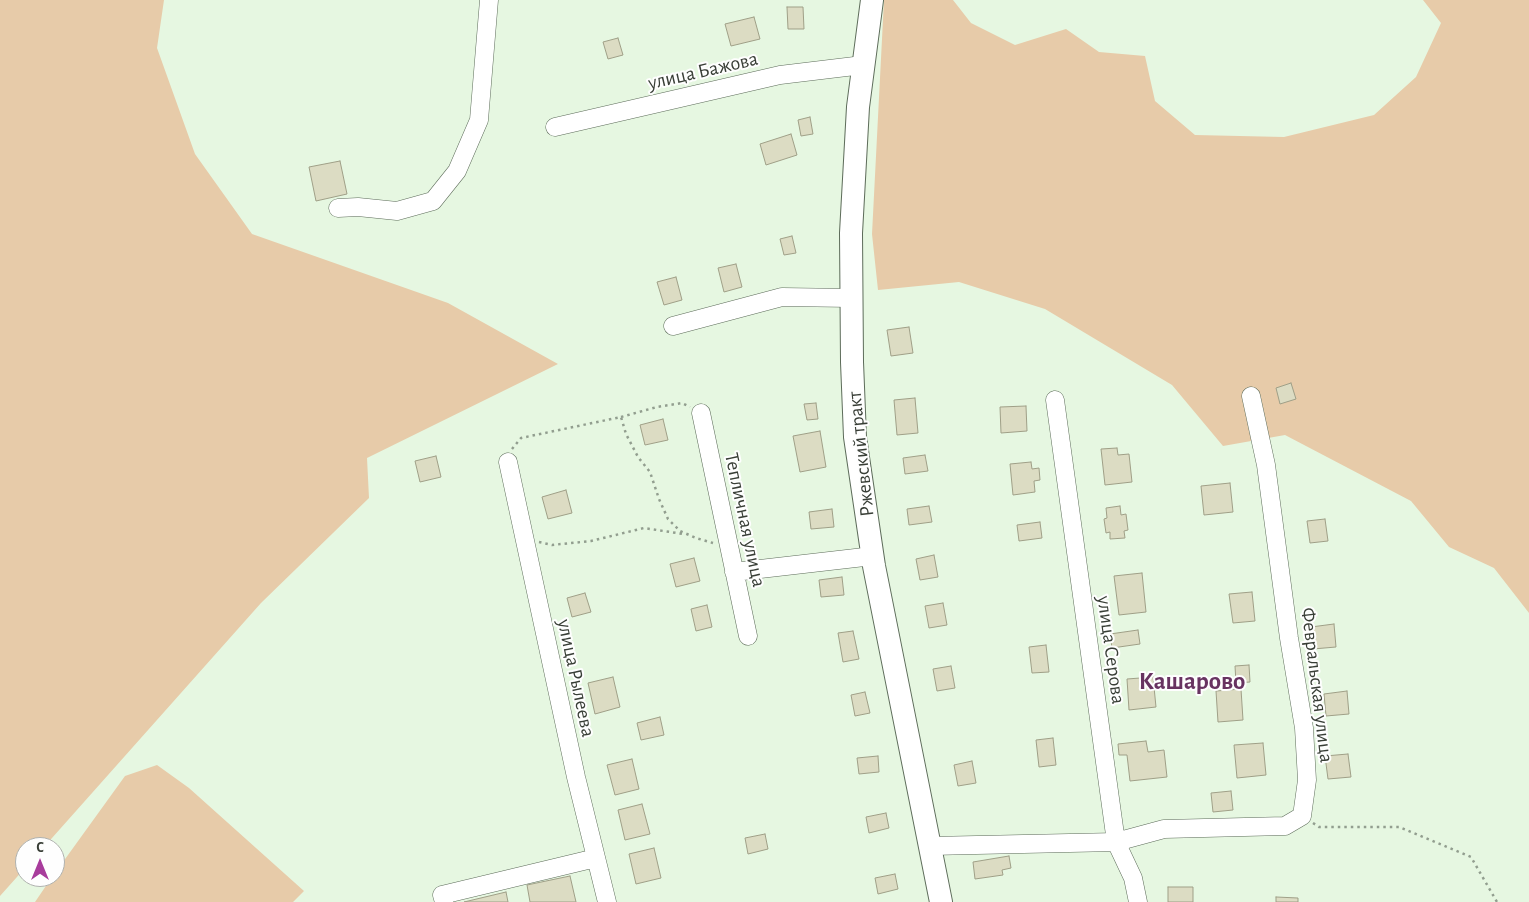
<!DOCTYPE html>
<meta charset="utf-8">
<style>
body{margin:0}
#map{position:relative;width:1529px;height:902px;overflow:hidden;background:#e6f7e1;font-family:"Alegreya Sans",sans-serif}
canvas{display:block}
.north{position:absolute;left:15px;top:837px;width:50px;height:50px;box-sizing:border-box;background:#fefefe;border:1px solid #afb1ae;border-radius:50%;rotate:0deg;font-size:14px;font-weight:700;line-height:20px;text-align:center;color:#383e36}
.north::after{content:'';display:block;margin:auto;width:18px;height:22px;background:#a83c9c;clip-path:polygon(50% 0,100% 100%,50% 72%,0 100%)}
</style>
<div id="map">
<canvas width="1529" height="902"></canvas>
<div class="north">С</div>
</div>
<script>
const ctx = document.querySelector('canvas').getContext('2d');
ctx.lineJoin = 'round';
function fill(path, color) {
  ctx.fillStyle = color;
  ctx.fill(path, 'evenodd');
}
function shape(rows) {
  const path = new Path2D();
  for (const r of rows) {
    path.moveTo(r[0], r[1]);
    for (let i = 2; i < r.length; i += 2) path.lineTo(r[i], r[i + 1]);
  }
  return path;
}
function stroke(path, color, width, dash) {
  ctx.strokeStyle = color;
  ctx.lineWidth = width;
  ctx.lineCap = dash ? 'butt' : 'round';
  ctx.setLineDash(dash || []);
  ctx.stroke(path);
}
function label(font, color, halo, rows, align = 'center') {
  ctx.font = font + ' "Alegreya Sans",sans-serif';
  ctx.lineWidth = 4;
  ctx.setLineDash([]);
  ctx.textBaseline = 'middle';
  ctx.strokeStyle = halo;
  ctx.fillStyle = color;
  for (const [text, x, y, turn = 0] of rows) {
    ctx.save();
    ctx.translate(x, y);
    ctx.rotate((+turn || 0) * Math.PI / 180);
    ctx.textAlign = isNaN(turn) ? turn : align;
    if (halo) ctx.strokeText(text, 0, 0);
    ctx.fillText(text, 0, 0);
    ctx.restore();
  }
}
fill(shape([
 [0,0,164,0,157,48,195,154,252,234,448,303,558,364,367,458,369,498,261,603,44,847,25,847,25,868,0,896],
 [884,0,953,0,971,23,1015,45,1066,29,1099,52,1145,56,1155,101,1195,135,1284,137,1374,115,1416,77,1441,23,1423,0,1529,0,1529,613,1494,568,1449,547,1411,501,1285,435,1223,446,1172,385,1045,309,959,282,878,290,872,234],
 [157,765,189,788,304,891,293,902,35,902,52,877,55,877,55,873,125,776]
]), '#e7cba9');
const building = shape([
 [787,7,803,7,804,29,788,29,787,7],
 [754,17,760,39,731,46,725,24,754,17],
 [618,38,623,55,608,59,603,42,618,38],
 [810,117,813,134,801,136,798,120,810,117],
 [791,134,797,155,766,165,760,144,791,134],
 [340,161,347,194,316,201,309,167,340,161],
 [792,236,796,253,784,255,780,239,792,236],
 [736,264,742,287,724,292,718,268,736,264],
 [676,277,682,300,664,305,657,282,676,277],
 [909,327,913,353,891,356,887,330,909,327],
 [1291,383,1296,399,1280,404,1276,388,1291,383],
 [915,398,918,433,897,435,894,400,915,398],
 [816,403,818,419,807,420,804,404,816,403],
 [1026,406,1027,431,1001,433,1000,407,1026,406],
 [663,419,668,440,645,445,640,425,663,419],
 [820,431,826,467,800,472,793,436,820,431],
 [1117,448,1118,455,1129,454,1132,482,1105,485,1101,449,1117,448],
 [925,455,928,471,905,474,903,458,925,455],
 [436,456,441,477,420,482,415,461,436,456],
 [1031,462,1032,469,1039,468,1040,480,1034,481,1035,492,1013,495,1010,464,1031,462],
 [1230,483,1233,512,1204,515,1201,486,1230,483],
 [566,490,572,513,548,519,542,497,566,490],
 [929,506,932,522,909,525,907,509,929,506],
 [1120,506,1121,515,1126,514,1128,530,1124,531,1125,538,1110,539,1110,532,1106,533,1104,519,1107,518,1106,508,1120,506],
 [832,509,834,527,811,529,809,512,832,509],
 [1325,519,1328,541,1310,543,1307,521,1325,519],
 [1040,522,1042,538,1019,541,1017,525,1040,522],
 [934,555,938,577,920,580,916,559,934,555],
 [694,558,700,581,676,587,670,564,694,558],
 [1142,573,1146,612,1119,615,1114,576,1142,573],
 [842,577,844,595,821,597,819,580,842,577],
 [1252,592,1255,621,1233,623,1229,594,1252,592],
 [585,593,591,612,572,617,567,598,585,593],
 [943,603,947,625,929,628,925,606,943,603],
 [707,605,712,627,696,631,691,609,707,605],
 [1334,624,1336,647,1313,649,1311,627,1334,624],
 [1138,630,1140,644,1112,648,1110,634,1138,630],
 [853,631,859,659,843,662,838,633,853,631],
 [1046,645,1049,672,1032,673,1029,647,1046,645],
 [1249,665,1250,682,1236,683,1235,666,1249,665],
 [951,666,955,688,937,691,933,669,951,666],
 [613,677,620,707,595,714,588,683,613,677],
 [1153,677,1156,707,1129,710,1127,679,1153,677],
 [1241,689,1243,720,1218,722,1216,691,1241,689],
 [1347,691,1349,714,1326,716,1324,694,1347,691],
 [865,692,870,713,855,716,851,695,865,692],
 [660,717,664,735,641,740,637,723,660,717],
 [1053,738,1056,765,1039,767,1036,740,1053,738],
 [1146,741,1148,752,1164,750,1167,777,1130,781,1127,755,1119,755,1118,744,1146,741],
 [1263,743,1266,775,1237,778,1234,745,1263,743],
 [1348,754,1351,777,1328,779,1325,756,1348,754],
 [878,756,879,772,859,774,857,758,878,756],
 [632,759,639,789,615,795,607,765,632,759],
 [972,761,976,783,958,786,954,765,972,761],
 [1231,791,1233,810,1213,812,1211,793,1231,791],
 [642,804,650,834,625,840,618,810,642,804],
 [886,813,889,828,869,833,866,817,886,813],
 [765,834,768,849,748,854,745,838,765,834],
 [654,848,661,878,636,884,629,854,654,848],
 [1009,856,1011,868,1002,870,1003,875,975,879,973,862,1009,856],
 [895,874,898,889,878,894,875,878,895,874],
 [570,876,576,902,530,902,527,885,570,876],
 [1168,887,1193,887,1193,902,1168,902,1168,887],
 [506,892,508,902,464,902,506,892],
 [1276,897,1298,898,1298,902,1276,902,1276,897]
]);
fill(building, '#dcdcc3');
stroke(building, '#9f9f87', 1);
const minor = shape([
 [555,127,780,75,863,65],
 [338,208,358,207,397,211,433,201,457,171,479,120,489,0],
 [673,326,782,297,851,298],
 [1055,400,1116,842,1133,878,1138,902],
 [701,413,748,636],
 [508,462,576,777,607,902],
 [734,572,873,556],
 [930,846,1116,842,1164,829,1285,826,1302,816,1307,780,1304,728,1289,638,1266,465,1251,396],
 [444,902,442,895,596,858]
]);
const major = shape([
 [872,0,858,107,851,233,852,362,855,437,874,566,941,902]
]);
stroke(minor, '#5d6c5a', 19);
stroke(major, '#5d6c5a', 24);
stroke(shape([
 [621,417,657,407,682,403,690,407],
 [512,449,521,438,621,417,626,434,638,457,650,472,659,499,668,519,680,531,696,538,713,543],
 [539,542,552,545,591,541,644,528,683,534],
 [1313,823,1319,827,1399,827,1471,857,1497,902]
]), '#929e8f', 2.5, [2.5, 4]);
stroke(minor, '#fff', 18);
stroke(major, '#fff', 22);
label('20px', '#383e36', '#fefefe', [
 ["улица Бажова",703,71,-13],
 ["Ржевский тракт",861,454,-96],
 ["Тепличная улица",745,520,78],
 ["улица Серова",1111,650,82],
 ["улица Рылеева",576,678,78],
 ["Февральская улица",1317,685,83]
]);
label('bold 25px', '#683361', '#fefefe', [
 ["Кашарово",1192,681]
]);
</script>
